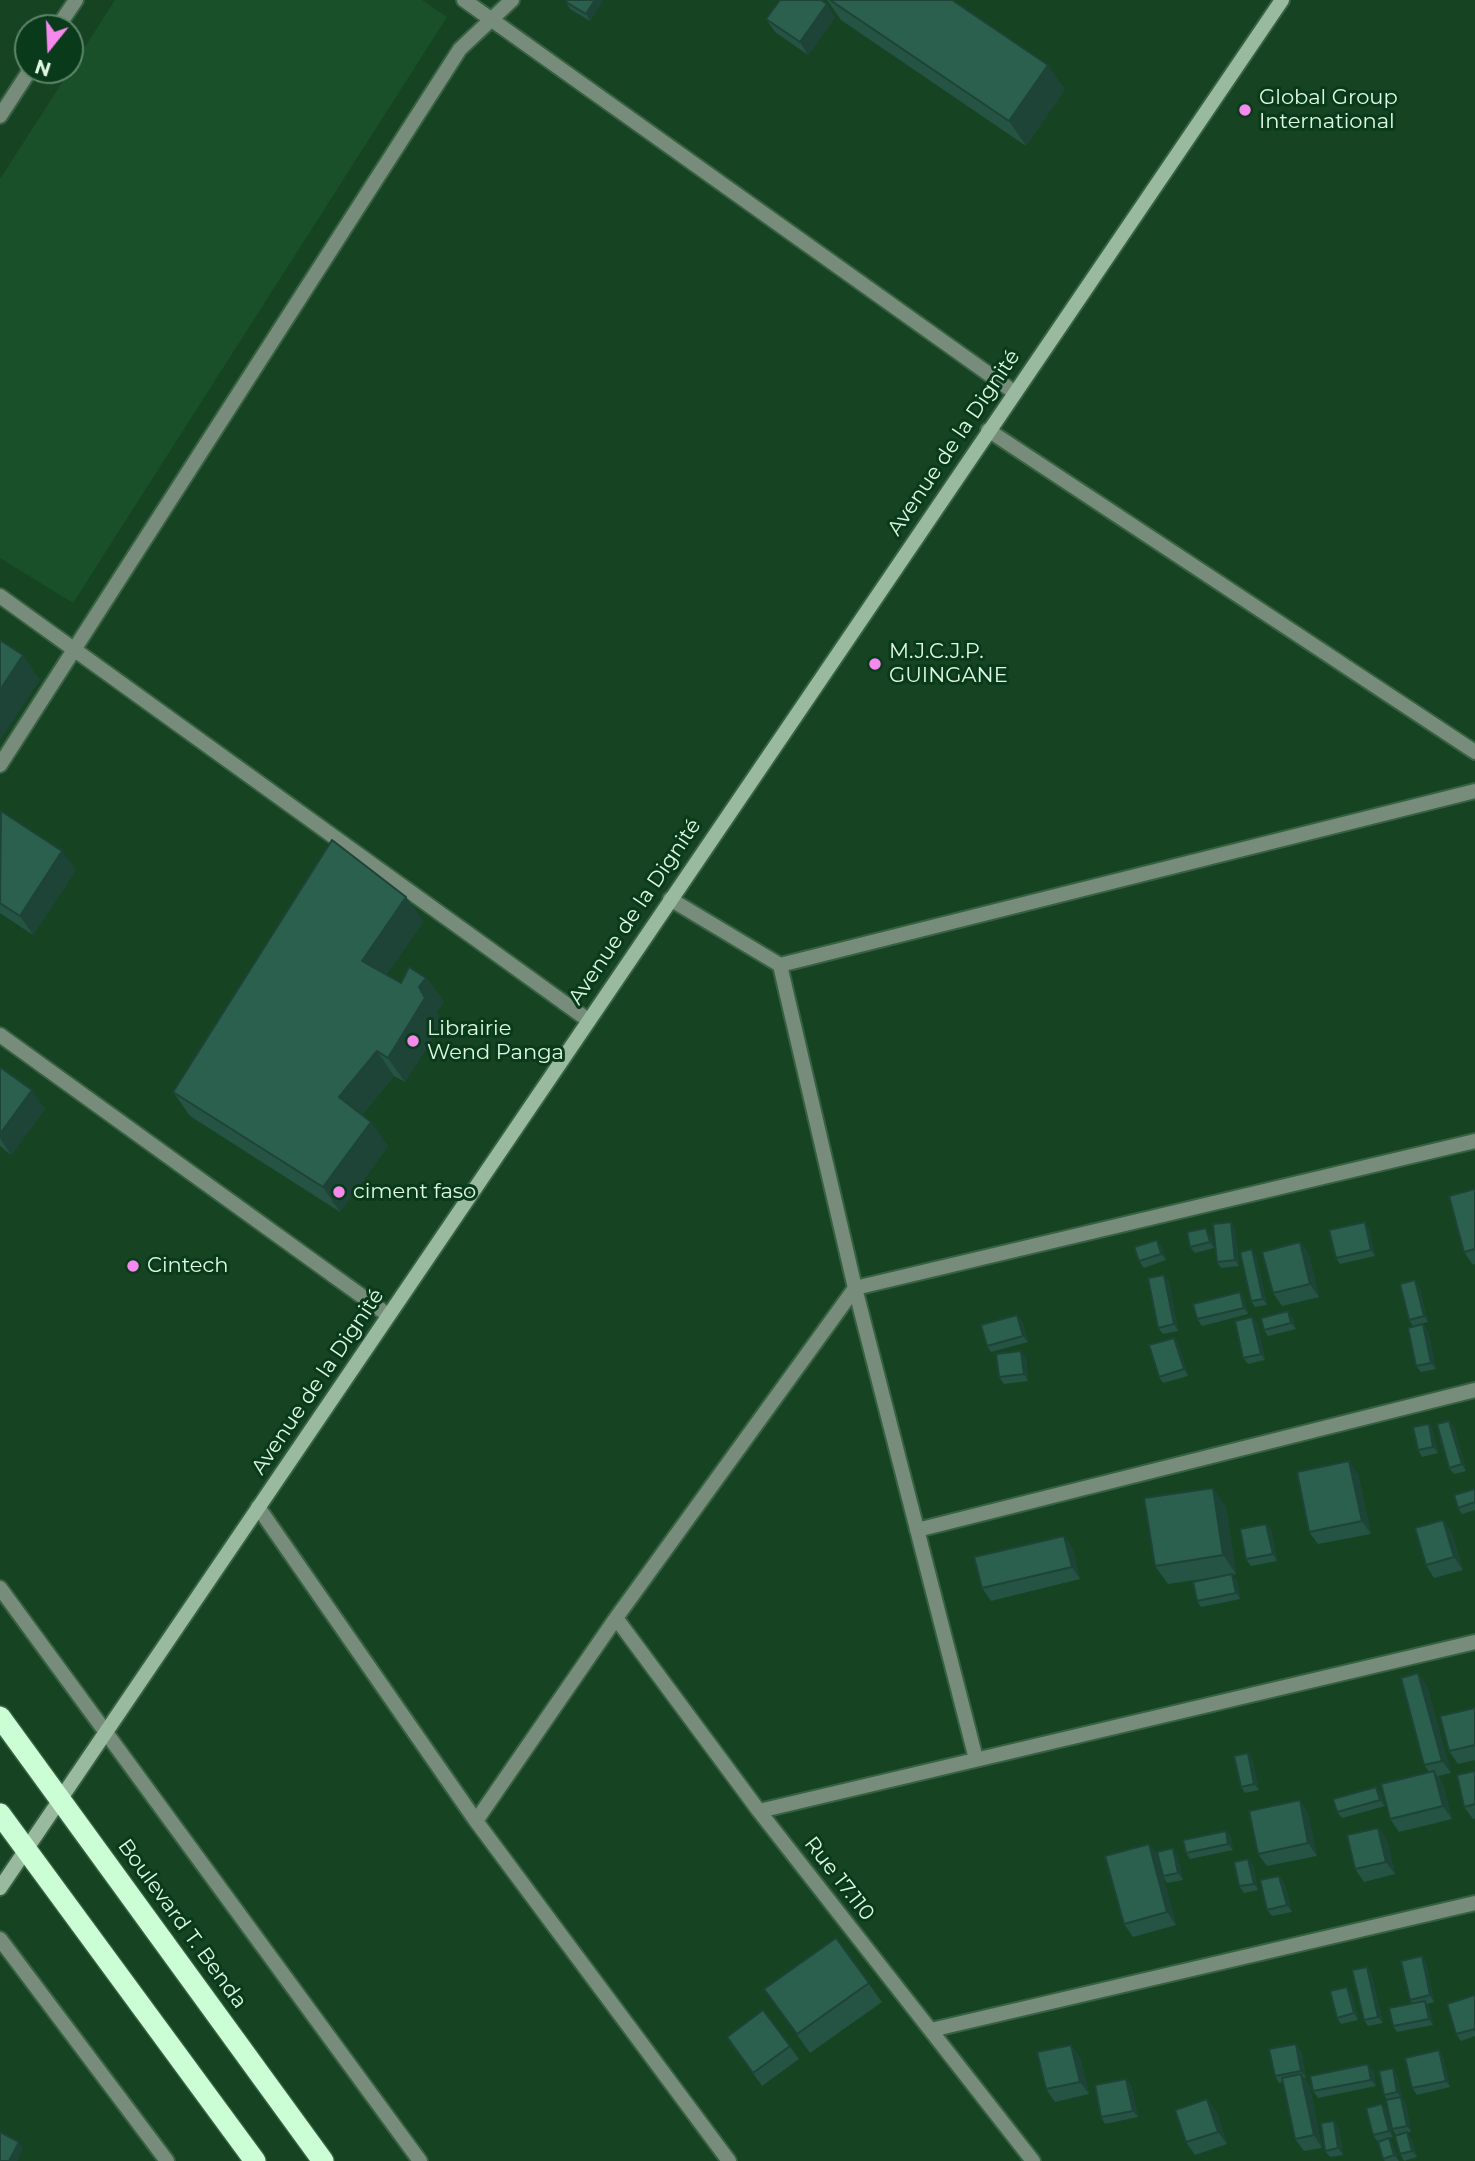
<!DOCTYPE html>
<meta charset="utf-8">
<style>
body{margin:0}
#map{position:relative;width:1475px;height:2161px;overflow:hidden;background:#164423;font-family:Montserrat,sans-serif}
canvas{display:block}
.north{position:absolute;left:14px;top:14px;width:70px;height:70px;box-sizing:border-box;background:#093a19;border:2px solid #5f866a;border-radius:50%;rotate:198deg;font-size:19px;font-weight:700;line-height:28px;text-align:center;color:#dff8e3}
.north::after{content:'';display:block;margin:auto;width:24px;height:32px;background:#f689ed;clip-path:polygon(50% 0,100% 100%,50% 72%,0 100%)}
</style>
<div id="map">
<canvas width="1475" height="2161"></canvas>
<div class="north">N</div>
</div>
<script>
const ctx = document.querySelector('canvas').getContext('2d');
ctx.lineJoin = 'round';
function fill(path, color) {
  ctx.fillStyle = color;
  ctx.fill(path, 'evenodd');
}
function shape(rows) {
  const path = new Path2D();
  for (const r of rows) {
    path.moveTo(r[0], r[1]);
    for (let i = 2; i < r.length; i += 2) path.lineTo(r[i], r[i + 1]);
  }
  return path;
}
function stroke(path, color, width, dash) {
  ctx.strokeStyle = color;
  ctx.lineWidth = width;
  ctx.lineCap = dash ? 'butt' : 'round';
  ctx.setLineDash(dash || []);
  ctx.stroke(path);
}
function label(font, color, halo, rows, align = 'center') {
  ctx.font = font + ' Montserrat,sans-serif';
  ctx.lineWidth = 6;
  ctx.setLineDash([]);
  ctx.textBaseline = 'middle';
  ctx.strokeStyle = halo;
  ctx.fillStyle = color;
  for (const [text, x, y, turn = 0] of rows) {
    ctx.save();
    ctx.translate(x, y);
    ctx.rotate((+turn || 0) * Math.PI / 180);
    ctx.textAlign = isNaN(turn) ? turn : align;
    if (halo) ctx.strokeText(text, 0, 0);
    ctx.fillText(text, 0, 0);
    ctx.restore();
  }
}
fill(shape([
 [115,0,422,0,447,17,73,603,0,558,0,179]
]), '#194f29');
const street = shape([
 [464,0,1014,392],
 [57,28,76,0],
 [0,116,30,70],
 [988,430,1475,752],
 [0,596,588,1020],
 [0,765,460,49,512,0],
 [670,899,780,965,1475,791],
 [780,965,855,1288,976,1759],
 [0,1035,388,1315],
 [258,1507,476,1821,729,2161],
 [917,1530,1475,1390],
 [0,1588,420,2161],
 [616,1618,759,1811,1033,2161],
 [759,1811,1475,1642],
 [476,1821,616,1618,855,1288,1475,1141],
 [0,1939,167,2161],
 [931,2030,1475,1903]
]);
const secondary = shape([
 [0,1888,1282,0]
]);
const highway = shape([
 [0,1717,323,2161],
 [0,1814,255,2161]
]);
stroke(street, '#366142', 18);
stroke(secondary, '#366142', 18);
stroke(highway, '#366142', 24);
stroke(street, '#788c7b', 14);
stroke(secondary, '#9aba9f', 14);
stroke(highway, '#cbfed4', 21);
fill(shape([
 [567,0,602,0,603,1,590,21,570,9,566,2],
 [827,0,952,0,1065,89,1026,146,841,20],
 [835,17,808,55,775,32,766,19],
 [0,812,76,870,33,935,0,913],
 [424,921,386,975,401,983,426,978,444,1002,436,1012,442,1023,405,1082,394,1076,362,1115,388,1146,340,1212,190,1116,173,1092],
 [0,1067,45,1109,11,1155,0,1146],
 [1475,1189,1475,1264,1473,1265,1464,1252],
 [1231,1222,1235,1228,1239,1266,1221,1268,1217,1262],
 [1365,1222,1369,1229,1375,1256,1340,1264,1336,1258],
 [1211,1235,1214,1248,1195,1253,1190,1247],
 [1300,1242,1309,1255,1319,1297,1282,1306,1273,1293],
 [1161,1246,1166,1260,1144,1268,1139,1261],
 [1256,1255,1267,1305,1255,1307,1251,1301],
 [1164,1275,1169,1282,1178,1331,1163,1334,1158,1328],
 [1419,1287,1428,1322,1413,1326,1409,1320],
 [1240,1292,1244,1299,1248,1314,1202,1326,1197,1319],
 [1288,1311,1292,1318,1296,1329,1268,1336,1264,1330],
 [1022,1321,1028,1342,991,1352,987,1346],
 [1257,1323,1265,1360,1248,1364,1243,1358],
 [1428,1331,1436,1369,1421,1372,1416,1366],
 [1174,1338,1178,1344,1188,1376,1163,1383,1159,1377],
 [1026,1357,1028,1381,1004,1384,999,1377],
 [1449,1421,1454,1427,1466,1471,1454,1474,1449,1468],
 [1429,1424,1433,1431,1438,1453,1422,1457,1418,1450],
 [1358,1474,1371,1534,1318,1544,1309,1532],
 [1475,1489,1475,1510,1462,1514,1458,1508],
 [1226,1507,1236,1574,1168,1584,1155,1566],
 [1443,1520,1452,1533,1463,1570,1434,1578,1426,1565],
 [1266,1524,1271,1530,1277,1561,1251,1566,1246,1559],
 [1064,1536,1073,1549,1080,1579,991,1601,982,1588],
 [1237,1581,1240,1599,1201,1607,1197,1601],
 [1427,1686,1451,1773,1438,1776,1443,1784,1452,1819,1399,1832,1390,1819,1429,1772,1424,1765],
 [1475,1708,1475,1760,1458,1764,1449,1751],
 [1248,1753,1252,1759,1259,1790,1245,1793,1241,1787],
 [1475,1771,1475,1819,1473,1819,1464,1807],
 [1376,1787,1381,1793,1385,1806,1342,1818,1337,1812],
 [1308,1813,1317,1856,1267,1866,1258,1854],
 [1378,1828,1387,1840,1395,1874,1364,1882,1355,1869],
 [1226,1831,1231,1838,1233,1850,1190,1859,1186,1853],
 [1149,1844,1158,1857,1176,1925,1133,1937,1124,1924],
 [1173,1848,1177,1855,1183,1880,1167,1883,1163,1876],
 [1248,1859,1253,1865,1258,1890,1244,1893,1239,1886],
 [1279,1876,1284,1882,1292,1912,1272,1916,1267,1910],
 [836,1938,882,2002,810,2053,764,1989],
 [1422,1956,1426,1963,1434,2002,1427,2004,1429,2007,1433,2025,1397,2032,1393,2026,1412,2003,1410,2000],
 [1371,1973,1383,2023,1368,2026,1364,2020],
 [1347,1987,1352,1994,1358,2020,1341,2024,1337,2018],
 [1475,1995,1475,2036,1461,2041,1456,2034],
 [763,2010,799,2059,762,2086,727,2037],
 [1301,2051,1306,2078,1304,2078,1310,2087,1322,2148,1304,2151,1295,2139,1283,2082,1279,2083,1275,2076],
 [1080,2057,1089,2094,1055,2102,1046,2089],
 [1443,2057,1450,2087,1417,2095,1412,2088],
 [1373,2071,1376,2086,1318,2098,1313,2091],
 [1397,2075,1402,2098,1406,2104,1411,2132,1407,2133,1411,2139,1417,2157,1404,2161,1400,2154,1396,2135,1392,2129,1387,2100,1384,2095],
 [1131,2085,1138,2117,1105,2124,1101,2117],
 [1382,2104,1386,2110,1393,2137,1389,2138,1393,2145,1399,2161,1385,2161,1383,2159,1385,2139,1377,2141,1373,2135],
 [1216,2111,1227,2144,1195,2155,1186,2142],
 [1338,2127,1343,2155,1330,2157,1325,2151]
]), '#255344');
fill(shape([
 [595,0,602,0,603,1,590,21,586,14],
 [827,4,835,17,808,55,800,42],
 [1048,65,1065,89,1026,146,1009,121],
 [23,655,40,680,0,740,0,690],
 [62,851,76,870,33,935,20,916],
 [406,897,424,921,379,985,362,961],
 [426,978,444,1002,436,1012,442,1023,405,1082,388,1058,419,987],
 [377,1051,394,1076,356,1122,339,1097],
 [32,1090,45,1109,11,1155,0,1138,0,1134],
 [371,1122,388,1146,340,1212,323,1187],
 [1231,1222,1235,1228,1239,1266,1235,1260],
 [1365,1222,1369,1229,1375,1256,1371,1250],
 [1206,1228,1211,1235,1214,1248,1210,1242],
 [1157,1240,1161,1246,1166,1260,1161,1254],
 [1300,1242,1309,1255,1319,1297,1310,1284],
 [1252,1249,1256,1255,1267,1305,1263,1299],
 [1164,1275,1169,1282,1178,1331,1174,1324],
 [1415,1280,1419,1287,1428,1322,1424,1316],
 [1240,1292,1244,1299,1248,1314,1244,1308],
 [1288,1311,1292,1318,1296,1329,1291,1323],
 [1017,1315,1022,1321,1028,1342,1023,1336],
 [1252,1317,1257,1323,1265,1360,1261,1354],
 [1423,1324,1428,1331,1436,1369,1431,1363],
 [1174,1338,1178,1344,1188,1376,1184,1369],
 [1021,1351,1026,1357,1028,1381,1024,1374],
 [1449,1421,1454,1427,1466,1471,1462,1464],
 [1429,1424,1433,1431,1438,1453,1433,1447],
 [1349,1461,1358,1474,1371,1534,1362,1521],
 [1213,1488,1226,1507,1236,1574,1223,1555],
 [1443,1520,1452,1533,1463,1570,1454,1557],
 [1266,1524,1271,1530,1277,1561,1273,1554],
 [1064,1536,1073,1549,1080,1579,1072,1567],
 [1232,1574,1237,1581,1240,1599,1236,1593],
 [1418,1673,1427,1686,1451,1773,1442,1761],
 [1248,1753,1252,1759,1259,1790,1254,1784],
 [1434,1771,1443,1784,1452,1819,1443,1806],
 [1376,1787,1381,1793,1385,1806,1380,1800],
 [1300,1800,1308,1813,1317,1856,1308,1843],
 [1378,1828,1387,1840,1395,1874,1386,1862],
 [1226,1831,1231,1838,1233,1850,1228,1844],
 [1149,1844,1158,1857,1176,1925,1167,1912],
 [1173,1848,1177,1855,1183,1880,1178,1873],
 [1248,1859,1253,1865,1258,1890,1254,1884],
 [1279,1876,1284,1882,1292,1912,1287,1905],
 [1422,1956,1426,1963,1434,2002,1430,1995],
 [1367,1967,1371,1973,1383,2023,1378,2017],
 [1347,1987,1352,1994,1358,2020,1354,2013],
 [1425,2001,1429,2007,1433,2025,1429,2019],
 [1296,2044,1301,2051,1306,2078,1301,2071],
 [1071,2045,1080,2057,1089,2094,1080,2082],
 [1439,2050,1443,2057,1450,2087,1446,2081],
 [1368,2064,1373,2071,1376,2086,1371,2080],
 [1393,2068,1397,2075,1402,2098,1406,2104,1411,2132,1407,2126,1401,2098,1397,2092],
 [1301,2074,1310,2087,1322,2148,1314,2135],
 [1126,2079,1131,2085,1138,2117,1133,2111],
 [1207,2099,1216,2111,1227,2144,1218,2132],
 [1382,2104,1386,2110,1393,2137,1389,2131],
 [1334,2121,1338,2127,1343,2155,1338,2148],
 [1407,2132,1411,2139,1417,2157,1412,2151],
 [1389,2138,1393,2145,1399,2161,1394,2155],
 [19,2142,23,2149,17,2161,9,2161]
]), '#1e4337');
const building = shape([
 [567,0,595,0,586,14,566,2,567,0],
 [780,0,821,0,827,4,800,42,766,19,780,0],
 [830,0,952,0,1048,65,1009,121,830,0],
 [0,640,23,655,0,690,0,640],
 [1,811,62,851,20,916,0,903,1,811],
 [332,840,406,897,362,961,401,983,409,967,426,978,419,987,425,998,388,1058,377,1051,339,1097,371,1122,323,1187,173,1092,332,840],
 [0,1067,32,1090,0,1134,0,1067],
 [1475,1189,1475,1249,1464,1252,1449,1196,1475,1189],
 [1231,1222,1235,1260,1217,1262,1213,1224,1231,1222],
 [1365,1222,1371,1250,1336,1258,1329,1230,1365,1222],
 [1206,1228,1210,1242,1190,1247,1187,1232,1206,1228],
 [1157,1240,1161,1254,1139,1261,1134,1247,1157,1240],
 [1300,1242,1310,1284,1273,1293,1262,1252,1300,1242],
 [1252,1249,1263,1299,1251,1301,1240,1252,1252,1249],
 [1164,1275,1174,1324,1158,1328,1148,1278,1164,1275],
 [1415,1280,1424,1316,1409,1320,1400,1284,1415,1280],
 [1240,1292,1244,1308,1197,1319,1193,1304,1240,1292],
 [1288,1311,1291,1323,1264,1330,1261,1318,1288,1311],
 [1017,1315,1023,1336,987,1346,981,1325,1017,1315],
 [1252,1317,1261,1354,1243,1358,1235,1321,1252,1317],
 [1423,1324,1431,1363,1416,1366,1408,1328,1423,1324],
 [1174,1338,1184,1369,1159,1377,1149,1345,1174,1338],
 [1021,1351,1024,1374,999,1377,996,1354,1021,1351],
 [1449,1421,1462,1464,1449,1468,1437,1424,1449,1421],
 [1429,1424,1433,1447,1418,1450,1413,1427,1429,1424],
 [1349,1461,1362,1521,1309,1532,1297,1472,1349,1461],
 [1213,1488,1223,1555,1155,1566,1144,1498,1213,1488],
 [1475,1489,1475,1502,1458,1508,1454,1495,1475,1489],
 [1443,1520,1454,1557,1426,1565,1415,1528,1443,1520],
 [1266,1524,1273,1554,1246,1559,1240,1529,1266,1524],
 [1064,1536,1072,1567,982,1588,974,1557,1064,1536],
 [1232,1574,1236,1593,1197,1601,1193,1582,1232,1574],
 [1418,1673,1442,1761,1424,1765,1401,1678,1418,1673],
 [1475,1708,1475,1745,1449,1751,1440,1716,1475,1708],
 [1248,1753,1254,1784,1241,1787,1234,1756,1248,1753],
 [1434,1771,1443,1806,1390,1819,1381,1784,1434,1771],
 [1475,1771,1475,1804,1464,1807,1457,1775,1475,1771],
 [1376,1787,1380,1800,1337,1812,1333,1799,1376,1787],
 [1300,1800,1308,1843,1258,1854,1249,1811,1300,1800],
 [1378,1828,1386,1862,1355,1869,1347,1835,1378,1828],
 [1226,1831,1228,1844,1186,1853,1183,1840,1226,1831],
 [1149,1844,1167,1912,1124,1924,1105,1856,1149,1844],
 [1173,1848,1178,1873,1163,1876,1157,1852,1173,1848],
 [1248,1859,1254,1884,1239,1886,1234,1862,1248,1859],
 [1279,1876,1287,1905,1267,1910,1260,1880,1279,1876],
 [836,1938,869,1983,797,2034,764,1989,836,1938],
 [1422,1956,1430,1995,1410,2000,1401,1961,1422,1956],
 [1367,1967,1378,2017,1364,2020,1352,1970,1367,1967],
 [1347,1987,1354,2013,1337,2018,1330,1991,1347,1987],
 [1475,1995,1475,2029,1456,2034,1447,2004,1475,1995],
 [1425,2001,1429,2019,1393,2026,1389,2008,1425,2001],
 [763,2010,790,2046,753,2073,727,2037,763,2010],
 [1296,2044,1301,2071,1275,2076,1269,2049,1296,2044],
 [1071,2045,1080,2082,1046,2089,1037,2052,1071,2045],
 [1439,2050,1446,2081,1412,2088,1405,2058,1439,2050],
 [1368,2064,1371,2080,1313,2091,1310,2076,1368,2064],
 [1393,2068,1397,2092,1384,2095,1379,2071,1393,2068],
 [1301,2074,1314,2135,1295,2139,1282,2078,1301,2074],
 [1126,2079,1133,2111,1101,2117,1095,2085,1126,2079],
 [1401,2097,1407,2126,1392,2129,1386,2100,1401,2097],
 [1207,2099,1218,2132,1186,2142,1175,2110,1207,2099],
 [1382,2104,1389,2131,1373,2135,1366,2108,1382,2104],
 [1334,2121,1338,2148,1325,2151,1321,2123,1334,2121],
 [0,2132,19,2142,9,2161,0,2161,0,2132],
 [1407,2132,1412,2151,1400,2154,1395,2136,1407,2132],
 [1389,2138,1394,2155,1383,2159,1378,2142,1389,2138]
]);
fill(building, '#2b604f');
stroke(building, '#1e4337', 2);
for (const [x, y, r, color] of [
 [1245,110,7,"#f689ed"],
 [875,664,7,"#f689ed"],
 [413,1041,7,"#f689ed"],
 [339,1192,7,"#f689ed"],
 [133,1266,7,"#f689ed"]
]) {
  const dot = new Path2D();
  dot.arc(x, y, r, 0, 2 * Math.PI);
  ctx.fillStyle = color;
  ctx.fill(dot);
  stroke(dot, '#093a19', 2.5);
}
label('21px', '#dff8e3', '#093a19', [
 ["Global Group",1259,98],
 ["International",1259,122],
 ["M.J.C.J.P.",889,652],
 ["GUINGANE",889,676],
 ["Librairie",427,1029],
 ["Wend Panga",427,1053],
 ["ciment faso",353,1192],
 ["Cintech",147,1266]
], 'left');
label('21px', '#dff8e3', '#093a19', [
 ["Avenue de la Dignité",954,443,-56],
 ["Avenue de la Dignité",635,912,-56],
 ["Avenue de la Dignité",318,1382,-56],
 ["Rue 17.110",839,1879,52],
 ["Boulevard T. Benda",182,1924,54]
]);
</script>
